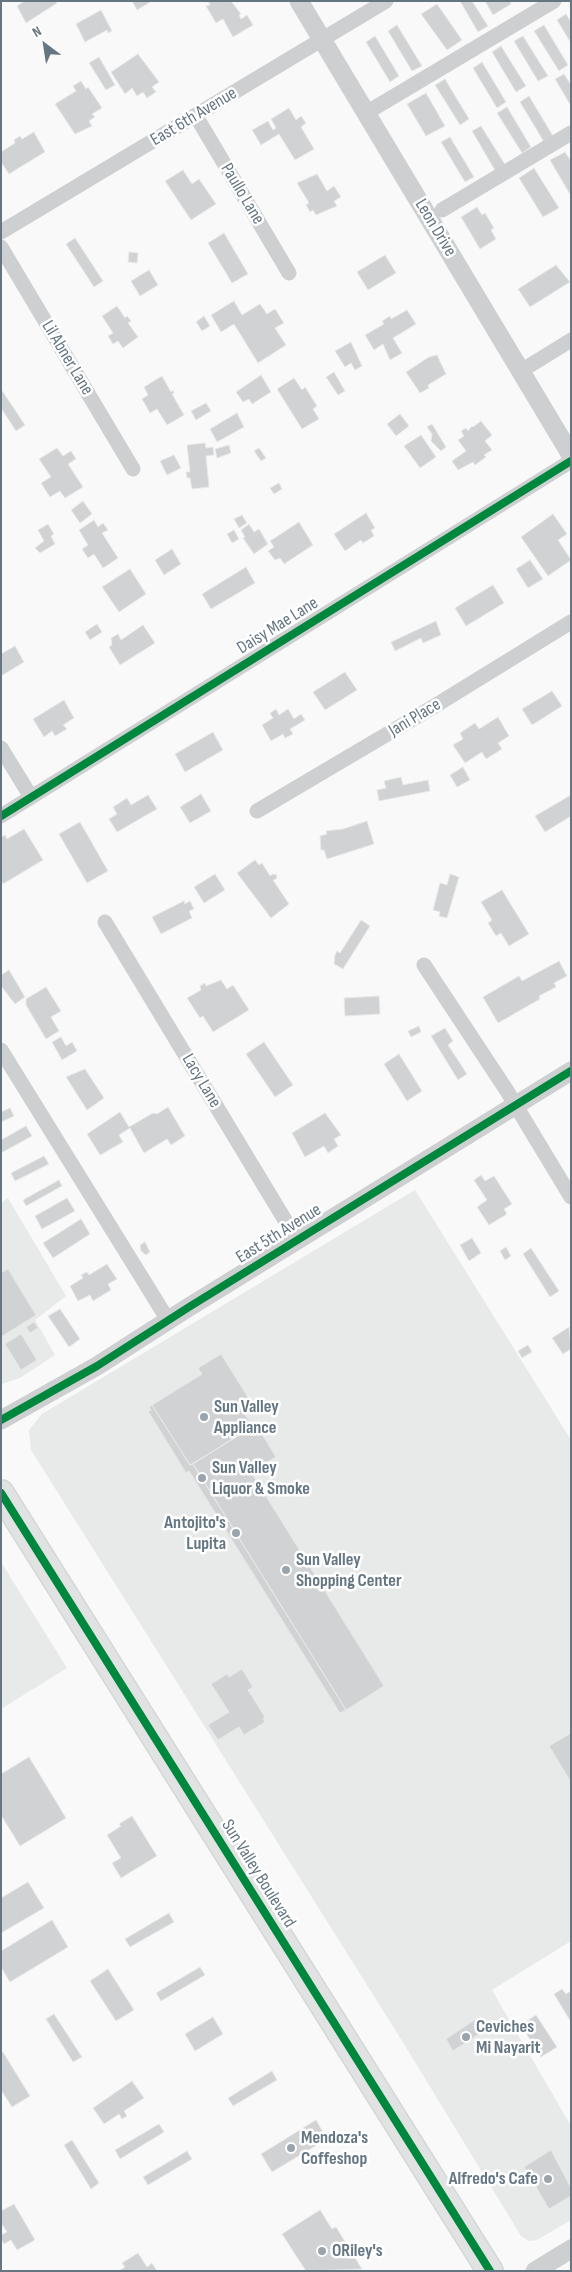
<!DOCTYPE html>
<style>
body{margin:0}
#map{position:relative;width:572px;height:2272px;overflow:hidden;background:#f9f9f9;font-family:"Sofia Sans Condensed",sans-serif}
canvas{display:block}
.frame{position:absolute;inset:0;border:2px solid #657683;pointer-events:none}
.north{position:absolute;left:20px;top:20px;width:50px;height:50px;-webkit-text-stroke:4px #fff;paint-order:stroke;rotate:329deg;font-size:14px;font-weight:700;line-height:20px;text-align:center;color:#657683}
.north::after{content:'';display:block;margin:auto;width:18px;height:22px;background:#657683;clip-path:polygon(50% 0,100% 100%,50% 72%,0 100%)}
</style>
<div id="map">
<canvas width="572" height="2272"></canvas>
<div class="frame"></div>
<div class="north">N</div>
</div>
<script>
const ctx = document.querySelector('canvas').getContext('2d');
ctx.lineJoin = 'round';
function fill(path, color) {
  ctx.fillStyle = color;
  ctx.fill(path, 'evenodd');
}
function shape(rows) {
  const path = new Path2D();
  for (const r of rows) {
    path.moveTo(r[0], r[1]);
    for (let i = 2; i < r.length; i += 2) path.lineTo(r[i], r[i + 1]);
  }
  return path;
}
function stroke(path, color, width, dash) {
  ctx.strokeStyle = color;
  ctx.lineWidth = width;
  ctx.lineCap = dash ? 'butt' : 'round';
  ctx.setLineDash(dash || []);
  ctx.stroke(path);
}
function label(font, color, halo, rows, align = 'center') {
  ctx.font = font + ' "Sofia Sans Condensed",sans-serif';
  ctx.lineWidth = 5;
  ctx.setLineDash([]);
  ctx.textBaseline = 'middle';
  ctx.strokeStyle = halo;
  ctx.fillStyle = color;
  for (const [text, x, y, turn = 0] of rows) {
    ctx.save();
    ctx.translate(x, y);
    ctx.rotate((+turn || 0) * Math.PI / 180);
    ctx.textAlign = isNaN(turn) ? turn : align;
    if (halo) ctx.strokeText(text, 0, 0);
    ctx.fillText(text, 0, 0);
    ctx.restore();
  }
}
fill(shape([
 [415,1190,571,1440,571,1941,492,1990,571,2126,571,2220,537,2240,529,2241,521,2236,404,2044,31,1450,29,1430,42,1414],
 [8,1198,66,1296,35,1320,55,1355,20,1378,1,1384,1,1203],
 [1,1562,67,1668,1,1709]
]), '#e8e9e9');
const building = shape([
 [25,1,55,1,57,3,26,23,17,6,25,1],
 [132,1,152,1,137,10,132,1],
 [208,1,231,1,241,14,239,15,241,19,247,15,253,25,233,37,223,19,216,23,206,6,210,5,208,1],
 [460,1,472,1,488,26,478,32,460,1],
 [485,1,510,1,511,4,493,15,485,1],
 [437,4,462,40,447,50,421,14,437,4],
 [101,10,112,31,108,33,107,30,85,42,76,24,101,10],
 [566,14,571,22,571,43,557,20,566,14],
 [397,25,422,66,412,71,388,31,397,25],
 [544,25,568,65,559,71,534,31,544,25],
 [375,36,399,76,390,82,366,42,375,36],
 [523,36,548,76,538,81,514,41,523,36],
 [501,46,526,86,516,92,492,52,501,46],
 [138,54,159,82,152,87,156,92,147,98,143,92,137,96,132,88,125,94,111,72,138,54],
 [99,57,115,85,106,90,89,63,99,57],
 [482,62,506,102,497,108,473,68,482,62],
 [564,74,571,85,571,106,555,79,564,74],
 [445,79,469,119,460,125,435,85,445,79],
 [81,81,86,89,88,87,102,108,92,114,95,117,89,121,92,126,75,134,55,104,76,91,73,86,81,81],
 [426,93,445,126,426,136,407,104,426,93],
 [529,96,553,136,544,142,520,102,529,96],
 [507,107,531,147,522,153,497,113,507,107],
 [289,108,296,120,301,116,306,123,301,127,314,149,295,160,279,134,261,145,252,130,268,121,273,130,276,128,271,119,289,108],
 [481,126,506,166,496,172,472,131,481,126],
 [34,132,45,152,9,174,1,162,1,152,15,143,14,140,20,136,22,139,34,132],
 [450,137,474,177,465,182,441,142,450,137],
 [565,152,571,161,571,196,550,160,565,152],
 [534,168,559,208,543,217,519,178,534,168],
 [183,170,192,184,199,179,216,204,191,220,165,181,183,170],
 [317,174,327,191,334,186,341,197,334,201,337,206,316,215,313,210,310,212,306,205,309,203,297,183,317,174],
 [477,207,482,215,485,213,494,228,491,230,496,239,480,249,461,217,477,207],
 [224,233,248,274,232,283,208,243,224,233],
 [75,238,103,281,94,287,66,244,75,238],
 [129,252,138,253,137,263,128,262,129,252],
 [385,255,396,273,368,290,357,272,385,255],
 [556,265,570,282,530,307,518,289,556,265],
 [149,270,158,285,140,296,131,281,149,270],
 [234,301,242,315,260,304,267,314,275,309,284,323,275,328,286,345,258,363,234,324,221,332,211,315,234,301],
 [117,306,125,318,127,316,131,321,128,323,138,337,123,348,118,341,113,344,108,336,113,333,102,316,117,306],
 [407,310,416,324,393,338,402,353,390,360,383,344,374,350,365,335,384,324,382,321,390,316,391,319,407,310],
 [204,316,210,326,202,331,196,322,204,316],
 [351,342,362,366,355,370,351,363,345,367,335,351,351,342],
 [437,355,446,374,428,385,429,388,420,393,406,372,429,357,437,355],
 [334,372,345,391,338,395,326,377,334,372],
 [261,375,271,392,252,404,249,399,243,402,236,392,261,375],
 [162,376,171,392,173,390,174,393,172,394,184,415,167,425,157,409,150,413,142,399,148,395,144,387,162,376],
 [294,378,302,390,305,387,317,406,313,409,319,419,302,429,277,389,294,378],
 [1,389,25,425,16,431,1,408,1,389],
 [206,403,211,411,196,420,191,411,206,403],
 [237,413,244,427,217,442,210,429,237,413],
 [400,414,409,426,396,436,387,424,400,414],
 [481,421,492,435,485,441,492,450,484,455,486,457,475,465,473,462,458,470,452,461,466,451,458,440,464,436,461,431,466,428,468,431,472,426,473,427,481,421],
 [432,424,446,447,441,451,431,441,432,434,427,427,432,424],
 [421,435,436,457,420,468,404,446,421,435],
 [205,443,206,448,213,447,214,455,206,456,209,487,192,489,190,478,187,478,186,472,190,472,187,445,205,443],
 [229,445,231,453,217,458,215,449,229,445],
 [57,448,63,456,71,451,76,459,68,464,83,487,65,498,60,491,50,497,41,483,51,477,39,459,57,448],
 [259,448,266,458,261,461,254,451,259,448],
 [174,455,181,468,167,475,160,461,174,455],
 [279,483,282,489,274,494,270,488,279,483],
 [83,501,92,514,80,523,71,510,83,501],
 [366,513,375,528,371,530,374,536,363,543,361,540,345,551,334,534,366,513],
 [553,514,567,534,558,540,571,560,548,576,521,537,553,514],
 [242,515,247,523,239,528,234,519,242,515],
 [94,520,98,527,103,523,108,530,102,533,118,558,103,568,94,554,88,558,82,549,88,545,79,530,94,520],
 [299,522,313,545,284,564,280,558,275,560,268,551,274,547,270,541,299,522],
 [48,524,54,534,51,536,55,544,40,553,35,548,44,541,38,530,48,524],
 [249,524,254,532,259,529,268,544,254,554,243,538,245,537,241,530,249,524],
 [234,530,239,539,232,543,227,534,234,530],
 [172,549,181,564,164,575,155,560,172,549],
 [530,560,543,579,528,588,516,569,530,560],
 [246,567,255,583,211,609,202,594,246,567],
 [130,569,146,594,119,612,102,587,130,569],
 [493,585,504,603,466,626,455,608,493,585],
 [436,621,441,635,423,643,421,638,395,651,391,642,436,621],
 [97,624,102,632,90,640,85,632,97,624],
 [143,625,155,643,120,665,109,647,112,645,111,638,118,634,121,640,143,625],
 [15,646,24,662,1,676,1,654,15,646],
 [345,672,357,690,325,710,313,692,345,672],
 [552,691,562,706,532,725,522,709,552,691],
 [64,700,74,718,63,725,67,729,55,736,52,731,44,737,33,719,64,700],
 [276,709,279,715,288,709,294,719,301,714,305,720,290,729,293,734,285,738,283,734,271,741,262,725,273,718,270,713,276,709],
 [498,717,509,736,498,743,502,749,486,759,482,752,465,763,453,745,463,739,460,733,475,723,479,729,498,717],
 [213,732,223,750,185,772,175,754,213,732],
 [463,767,470,780,457,787,450,775,463,767],
 [401,777,403,785,428,780,430,791,379,801,377,790,386,788,384,781,401,777],
 [201,794,211,811,190,823,180,807,201,794],
 [148,795,157,809,117,832,109,819,117,814,113,807,127,798,131,805,148,795],
 [571,795,571,816,545,832,535,816,571,795],
 [367,821,374,844,327,859,324,850,321,850,320,836,327,834,326,831,343,829,367,821],
 [80,822,108,871,87,883,59,834,80,822],
 [24,829,43,860,3,884,1,880,1,837,5,835,7,839,24,829],
 [255,860,259,865,262,863,270,876,273,874,277,875,276,879,273,880,289,904,271,918,237,873,255,860],
 [215,874,225,890,204,903,194,887,215,874],
 [450,874,459,877,447,918,439,916,440,912,433,910,440,883,447,885,450,874],
 [502,890,529,934,509,946,501,933,496,936,488,923,492,920,481,902,502,890],
 [184,901,185,904,190,901,194,909,189,911,192,918,161,934,152,917,184,901],
 [361,920,370,926,343,969,334,964,335,955,337,951,340,953,361,920],
 [559,961,567,976,554,983,556,987,539,996,540,999,498,1023,483,997,519,976,522,981,559,961],
 [9,970,25,997,15,1004,1,986,1,975,9,970],
 [221,980,227,989,233,985,249,1010,213,1032,203,1016,200,1018,187,998,201,990,200,986,205,983,206,986,221,980],
 [46,987,61,1011,51,1017,59,1031,46,1039,26,1005,26,999,46,987],
 [379,996,380,1014,345,1016,344,998,379,996],
 [419,1026,421,1032,411,1037,408,1031,419,1026],
 [445,1028,453,1041,448,1045,467,1074,458,1080,431,1036,445,1028],
 [61,1037,66,1046,72,1042,77,1051,62,1060,52,1042,61,1037],
 [264,1042,293,1085,275,1097,246,1054,264,1042],
 [399,1054,422,1091,407,1101,384,1064,399,1054],
 [85,1069,104,1098,87,1110,66,1077,85,1069],
 [168,1107,185,1136,171,1145,167,1139,144,1153,130,1128,119,1135,123,1142,100,1155,87,1134,120,1112,129,1127,153,1113,157,1114,168,1107],
 [10,1108,14,1116,1,1122,1,1112,10,1108],
 [325,1113,341,1135,334,1139,338,1146,328,1153,324,1146,305,1157,292,1133,325,1113],
 [26,1126,32,1136,1,1153,1,1140,26,1126],
 [44,1156,49,1164,15,1181,11,1173,44,1156],
 [481,1175,485,1181,494,1176,512,1204,504,1209,507,1214,489,1225,477,1207,487,1200,474,1180,481,1175],
 [59,1180,62,1186,26,1206,23,1200,59,1180],
 [67,1198,75,1211,42,1229,35,1216,67,1198],
 [81,1219,90,1234,53,1258,43,1243,81,1219],
 [472,1238,481,1253,469,1261,460,1245,472,1238],
 [145,1242,150,1252,146,1255,141,1251,140,1245,145,1242],
 [506,1247,511,1256,505,1260,500,1251,506,1247],
 [531,1248,559,1291,550,1297,523,1254,531,1248],
 [107,1264,117,1279,108,1284,111,1290,93,1301,90,1295,78,1301,70,1286,83,1278,81,1275,87,1272,89,1275,107,1264],
 [8,1269,36,1315,1,1337,1,1273,8,1269],
 [60,1309,80,1339,69,1347,48,1316,60,1309],
 [34,1322,38,1328,30,1333,26,1327,34,1322],
 [569,1327,571,1349,563,1354,552,1338,569,1327],
 [21,1334,37,1360,21,1370,5,1344,21,1334],
 [528,1345,532,1352,522,1358,518,1351,528,1345],
 [221,1354,251,1402,241,1408,253,1427,190,1465,152,1405,202,1374,198,1368,221,1354],
 [152,1405,190,1465,193,1464,346,1710,340,1713,189,1471,186,1473,148,1411,151,1410,149,1407,152,1405],
 [256,1424,276,1457,251,1472,384,1686,346,1710,193,1464,256,1424],
 [242,1669,253,1687,248,1690,265,1717,263,1718,265,1722,244,1735,239,1727,218,1740,208,1725,229,1712,211,1684,227,1674,229,1677,242,1669],
 [571,1733,571,1782,549,1746,571,1733],
 [29,1757,66,1818,20,1846,1,1815,1,1774,29,1757],
 [132,1816,157,1856,121,1878,112,1863,121,1858,107,1835,121,1826,119,1824,132,1816],
 [28,1882,44,1908,1,1933,1,1898,28,1882],
 [169,1913,174,1922,130,1947,125,1939,169,1913],
 [52,1920,68,1947,10,1982,1,1967,1,1951,52,1920],
 [200,1967,205,1975,161,2001,156,1993,200,1967],
 [108,1969,134,2010,116,2021,90,1981,108,1969],
 [562,1989,566,1994,571,1991,571,2022,554,1994,562,1989],
 [54,2014,82,2057,73,2062,46,2019,54,2014],
 [536,2015,557,2047,541,2057,521,2025,536,2015],
 [213,2017,223,2034,195,2051,185,2034,213,2017],
 [476,2019,484,2031,453,2051,446,2039,476,2019],
 [3,2052,30,2096,12,2107,1,2090,1,2053,3,2052],
 [272,2071,277,2080,233,2106,228,2098,272,2071],
 [132,2081,144,2098,124,2111,127,2116,122,2119,119,2114,104,2124,93,2108,132,2081],
 [316,2120,327,2139,272,2172,261,2154,316,2120],
 [159,2124,164,2132,120,2159,115,2150,159,2124],
 [72,2140,99,2183,91,2189,64,2145,72,2140],
 [551,2150,571,2188,571,2196,549,2209,524,2167,551,2150],
 [187,2151,192,2159,148,2185,143,2177,187,2151],
 [14,2204,35,2240,17,2250,11,2240,4,2244,1,2239,1,2235,7,2232,1,2223,1,2211,14,2204],
 [320,2210,332,2229,336,2227,362,2269,306,2271,282,2234,320,2210],
 [138,2253,147,2267,152,2263,157,2271,119,2271,125,2267,122,2263,138,2253]
]);
fill(building, '#d0d2d3');
stroke(building, '#e8e8e8', 1);
const primary = shape([
 [1,1493,490,2271]
]);
stroke(primary, '#d5d6d7', 28);
stroke(shape([
 [366,113,554,1],
 [196,116,289,273],
 [442,210,571,133],
 [1,232,386,1],
 [1,247,133,469],
 [521,371,571,340],
 [1,748,31,797],
 [257,811,433,707,571,622],
 [1,816,571,461],
 [105,922,297,1240],
 [424,965,507,1091,571,1197],
 [1,1050,168,1320]
]), '#cecfd0', 15);
stroke(shape([
 [299,1,571,455],
 [1,1420,97,1366,189,1307,571,1071],
 [535,2271,571,2249]
]), '#cecfd0', 19);
stroke(primary, '#e1e2e2', 25);
stroke(shape([
 [1,816,571,461],
 [1,1420,97,1366,189,1307,571,1071],
 [1,1493,490,2271]
]), '#00873e', 8);
for (const [x, y, r, color] of [
 [204,1417,5,"#99a4ac"],
 [202,1478,5,"#99a4ac"],
 [236,1533,5,"#99a4ac"],
 [286,1570,5,"#99a4ac"],
 [466,2037,5,"#99a4ac"],
 [291,2148,5,"#99a4ac"],
 [548,2179,5,"#99a4ac"],
 [322,2251,5,"#99a4ac"]
]) {
  const dot = new Path2D();
  dot.arc(x, y, r, 0, 2 * Math.PI);
  ctx.fillStyle = color;
  ctx.fill(dot);
  stroke(dot, '#fff', 2);
}
label('18px', '#657683', '#fff', [
 ["East 6th Avenue",194,117,-31],
 ["Paullo Lane",242,194,59],
 ["Leon Drive",435,228,59],
 ["Lil Abner Lane",67,358,59],
 ["Daisy Mae Lane",278,626,-32],
 ["Jani Place",415,718,-31],
 ["Lacy Lane",201,1081,59],
 ["East 5th Avenue",279,1234,-32],
 ["Sun Valley Boulevard",258,1874,58]
]);
label('bold 18px', '#657683', '#fff', [
 ["Sun Valley",214,1407],
 ["Appliance",214,1428],
 ["Sun Valley",212,1468],
 ["Liquor & Smoke",212,1489],
 ["Antojito's",226,1523,"right"],
 ["Lupita",226,1544,"right"],
 ["Sun Valley",296,1560],
 ["Shopping Center",296,1581],
 ["Ceviches",476,2027],
 ["Mi Nayarit",476,2048],
 ["Mendoza's",301,2138],
 ["Coffeshop",301,2159],
 ["Alfredo's Cafe",538,2179,"right"],
 ["ORiley's",332,2251]
], 'left');
</script>
